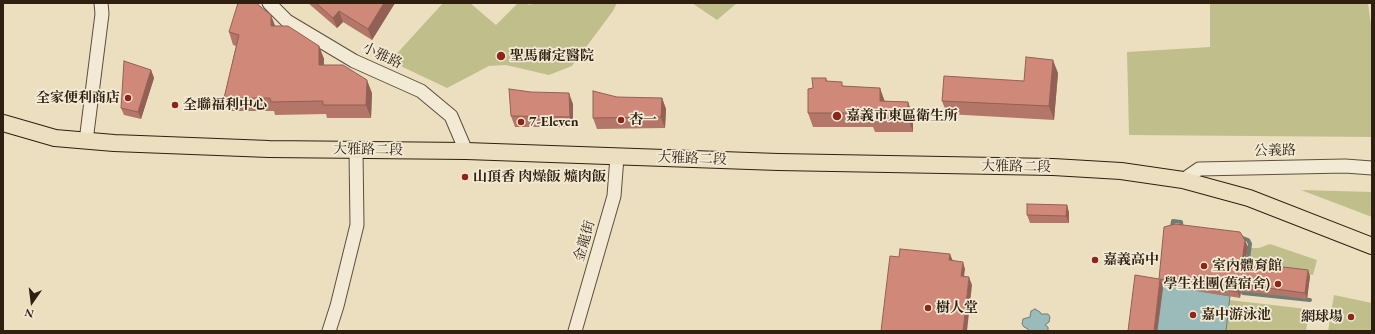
<!DOCTYPE html>
<meta charset="utf-8">
<style>
body{margin:0}
#map{position:relative;width:1375px;height:334px;overflow:hidden;background:#ecdfbf;font-family:"EB Garamond",serif}
canvas{display:block}
.frame{position:absolute;inset:0;border:4px solid #2f1f10;pointer-events:none}
.north{position:absolute;left:12px;top:282px;width:40px;height:40px;-webkit-text-stroke:3px #f3ead5;paint-order:stroke;rotate:194deg;font-size:11px;font-weight:700;line-height:16px;text-align:center;color:#2f1f10}
.north::after{content:'';display:block;margin:auto;width:14px;height:18px;background:#2f1f10;clip-path:polygon(50% 0,100% 100%,50% 72%,0 100%)}
</style>
<div id="map">
<canvas width="1375" height="334"></canvas>
<div class="frame"></div>
<div class="north">N</div>
</div>
<script>
const ctx = document.querySelector('canvas').getContext('2d');
ctx.lineJoin = 'round';
function fill(path, color) {
  ctx.fillStyle = color;
  ctx.fill(path, 'evenodd');
}
function shape(rows) {
  const path = new Path2D();
  for (const r of rows) {
    path.moveTo(r[0], r[1]);
    for (let i = 2; i < r.length; i += 2) path.lineTo(r[i], r[i + 1]);
  }
  return path;
}
function stroke(path, color, width, dash) {
  ctx.strokeStyle = color;
  ctx.lineWidth = width;
  ctx.lineCap = dash ? 'butt' : 'round';
  ctx.setLineDash(dash || []);
  ctx.stroke(path);
}
function label(font, color, halo, rows, align = 'center') {
  ctx.font = font + ' "EB Garamond","Noto Serif TC",serif';
  ctx.lineWidth = 3.5;
  ctx.setLineDash([]);
  ctx.textBaseline = 'middle';
  ctx.strokeStyle = halo;
  ctx.fillStyle = color;
  for (const [text, x, y, turn = 0] of rows) {
    ctx.save();
    ctx.translate(x, y);
    ctx.rotate((+turn || 0) * Math.PI / 180);
    ctx.textAlign = isNaN(turn) ? turn : align;
    if (halo) ctx.strokeText(text, 0, 0);
    ctx.fillText(text, 0, 0);
    ctx.restore();
  }
}
fill(shape([
 [443,3,470,3,496,25,518,3,526,3,530,5,532,3,617,3,613,11,572,66,549,75,506,65,489,66,447,88,390,61],
 [692,3,737,3,717,20],
 [1210,3,1368,3,1372,32,1372,137,1129,135,1127,52,1210,47],
 [1301,190,1372,192,1372,217],
 [1270,244,1317,260,1313,275,1247,266,1249,248,1259,248],
 [1334,295,1372,303,1372,331,1328,331],
 [1229,300,1307,309,1309,313,1306,331,1226,331]
]), '#c0bf8c');
const water = shape([
 [1163,285,1230,296,1226,331,1157,331,1163,285],
 [1035,309,1040,312,1041,314,1048,314,1050,317,1049,322,1045,325,1048,327,1048,331,1028,331,1028,329,1024,327,1022,324,1023,319,1030,317,1031,311,1035,309]
]);
fill(water, '#9abbb9');
stroke(water, '#6f7d75', 1);
stroke(shape([
 [1172,227,1173,221,1181,222,1182,229],
 [1240,237,1248,240,1250,244,1247,266],
 [1244,287,1243,293,1310,300]
]), '#6f7d75', 4);
const minor = shape([
 [269,3,287,21,354,61,421,91,451,116,466,151],
 [86,141,102,14,101,3],
 [1183,180,1199,169,1345,166,1372,168],
 [329,331,337,306,357,225,356,151],
 [575,331,614,196,617,157]
]);
const major = shape([
 [3,123,55,138,114,143,269,149,466,151,778,162,1053,167,1121,171,1183,180,1249,198,1372,246]
]);
stroke(minor, '#5e4f3c', 15);
stroke(major, '#2f1f10', 18);
stroke(minor, '#f3ead5', 13);
stroke(major, '#ecdfbf', 16);
fill(shape([
 [308,3,395,3,372,40,343,22,337,28],
 [275,26,319,46,324,59,324,65,372,93,371,118,327,118,326,114,275,115,274,111,228,111,224,98,236,46,233,45,229,32],
 [151,70,154,78,141,119,124,115,121,108],
 [1058,73,1054,120,947,114,942,101],
 [826,78,827,81,844,86,885,101,908,102,913,116,913,132,875,132,873,127,813,127,808,113,813,88],
 [531,92,573,104,573,127,515,127,511,116],
 [662,98,666,109,665,128,597,129,593,118],
 [1067,205,1069,213,1069,223,1030,223,1027,215],
 [1248,247,1245,262,1310,276,1307,299,1241,291,1240,298,1163,285,1159,279]
]), '#b37668');
fill(shape([
 [384,3,395,3,372,40,368,29],
 [339,11,343,22,337,28,333,18],
 [271,15,276,28,271,26],
 [319,46,324,59,323,78,319,65],
 [1053,60,1058,73,1054,120,1049,106],
 [151,70,154,78,141,119,138,112],
 [367,80,372,93,371,118,366,105],
 [880,88,885,102,880,101],
 [569,93,573,104,573,127,570,117],
 [662,98,666,109,665,128,661,117],
 [908,102,913,116,913,132,908,118],
 [1067,205,1069,213,1069,223,1066,216],
 [1245,240,1248,247,1244,268,1242,262],
 [950,254,953,261,949,260],
 [963,262,965,269,963,284,961,276],
 [1308,270,1310,276,1307,299,1305,293],
 [969,277,972,285,967,331,963,331],
 [1160,279,1163,285,1157,331,1154,331],
 [1239,284,1241,291,1240,298,1238,292]
]), '#926055');
const building = shape([
 [238,3,256,3,271,15,271,26,288,26,319,46,319,65,343,65,367,80,366,105,323,105,323,101,271,102,270,98,224,98,239,35,229,32,238,3],
 [316,3,384,3,368,29,339,11,333,18,316,3],
 [1026,57,1053,60,1049,106,942,101,944,76,1024,81,1026,57],
 [124,61,151,70,138,112,121,108,124,61],
 [812,78,826,78,826,81,842,82,842,86,880,88,880,101,908,102,908,118,870,118,870,113,808,113,808,89,813,88,812,78],
 [509,89,531,92,569,93,570,117,511,116,509,89],
 [593,91,617,97,662,98,661,117,593,118,593,91],
 [1027,204,1067,205,1066,216,1027,215,1027,204],
 [1175,224,1240,232,1245,240,1242,262,1308,270,1305,293,1239,284,1238,292,1160,279,1154,331,1128,331,1135,275,1159,279,1164,227,1175,224],
 [900,249,950,254,949,260,963,262,961,276,969,277,963,331,881,331,890,256,899,257,900,249]
]);
fill(building, '#d08979');
stroke(building, '#926055', 1);
for (const [x, y, r, color] of [
 [501,56,5,"#8f2418"],
 [128,98,4,"#8f2418"],
 [175,105,4,"#8f2418"],
 [837,116,5,"#8f2418"],
 [621,120,4,"#8f2418"],
 [521,122,4,"#8f2418"],
 [465,177,4,"#8f2418"],
 [1095,260,4,"#8f2418"],
 [1204,266,4,"#8f2418"],
 [1278,284,4,"#8f2418"],
 [928,308,4,"#8f2418"],
 [1193,315,4,"#8f2418"],
 [1351,317,4,"#8f2418"]
]) {
  const dot = new Path2D();
  dot.arc(x, y, r, 0, 2 * Math.PI);
  ctx.fillStyle = color;
  ctx.fill(dot);
  stroke(dot, '#f3ead5', 1.5);
}
label('14px', '#2f1f10', '#f3ead5', [
 ["小雅路",382,56,25],
 ["大雅路二段",368,150,1],
 ["公義路",1275,151,-1],
 ["大雅路二段",692,159,2],
 ["大雅路二段",1016,167,1],
 ["金龍街",585,241,-74]
]);
label('bold 14px', '#2f1f10', '#f3ead5', [
 ["聖馬爾定醫院",510,56],
 ["全家便利商店",120,98,"right"],
 ["全聯福利中心",183,105],
 ["嘉義市東區衛生所",846,116],
 ["杏一",629,120],
 ["7-Eleven",529,122],
 ["山頂香 肉燥飯 爌肉飯",473,177],
 ["嘉義高中",1103,260],
 ["室內體育館",1212,266],
 ["學生社團(舊宿舍)",1270,284,"right"],
 ["樹人堂",936,308],
 ["嘉中游泳池",1201,315],
 ["網球場",1343,317,"right"]
], 'left');
</script>
